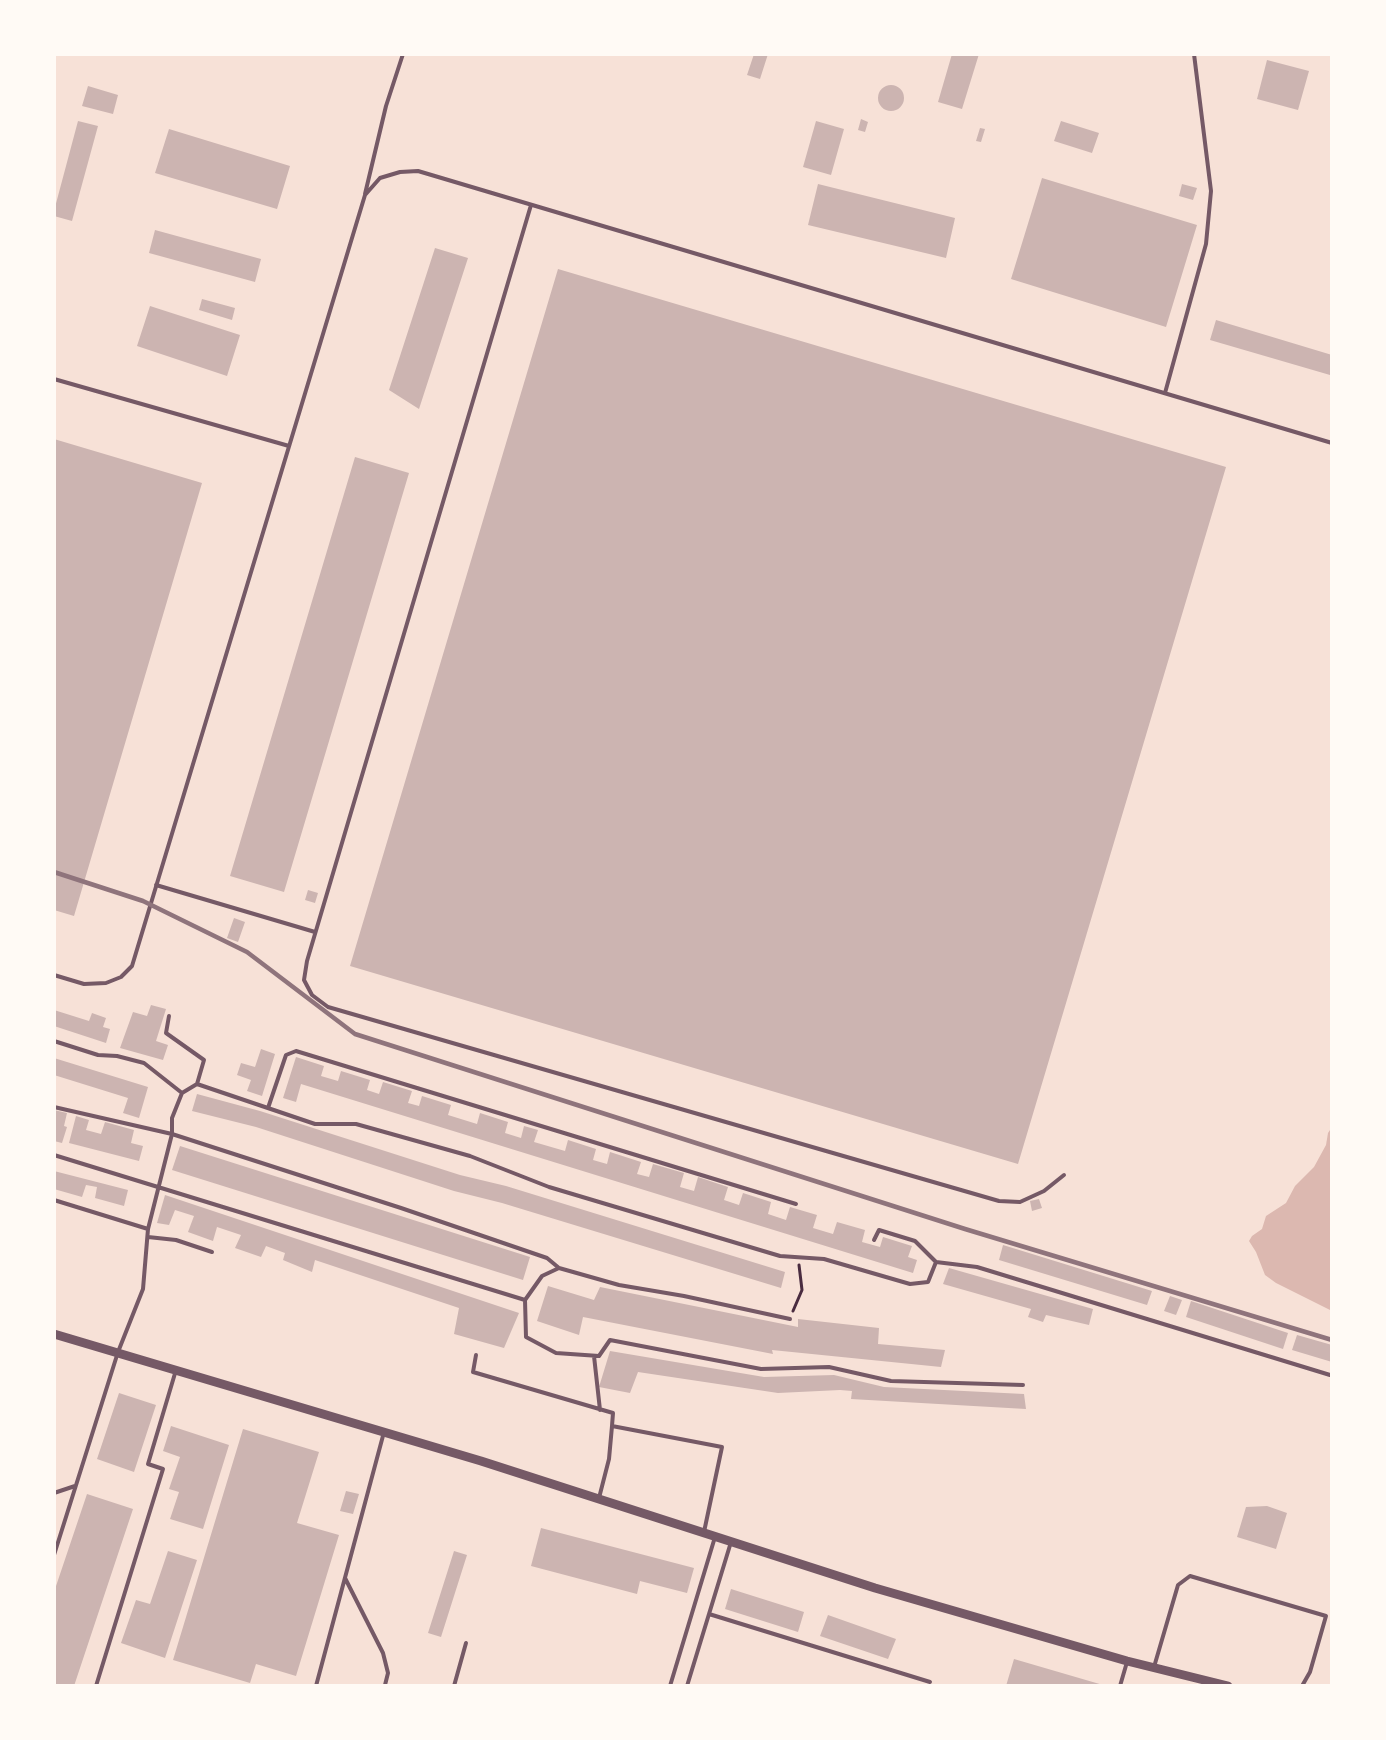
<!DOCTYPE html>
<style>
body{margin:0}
#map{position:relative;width:1386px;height:1740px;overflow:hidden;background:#f7e1d7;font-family:"PT Sans Narrow",sans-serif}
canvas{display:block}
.frame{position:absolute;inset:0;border:56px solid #fffaf5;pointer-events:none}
</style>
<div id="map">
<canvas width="1386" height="1740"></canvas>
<div class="frame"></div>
</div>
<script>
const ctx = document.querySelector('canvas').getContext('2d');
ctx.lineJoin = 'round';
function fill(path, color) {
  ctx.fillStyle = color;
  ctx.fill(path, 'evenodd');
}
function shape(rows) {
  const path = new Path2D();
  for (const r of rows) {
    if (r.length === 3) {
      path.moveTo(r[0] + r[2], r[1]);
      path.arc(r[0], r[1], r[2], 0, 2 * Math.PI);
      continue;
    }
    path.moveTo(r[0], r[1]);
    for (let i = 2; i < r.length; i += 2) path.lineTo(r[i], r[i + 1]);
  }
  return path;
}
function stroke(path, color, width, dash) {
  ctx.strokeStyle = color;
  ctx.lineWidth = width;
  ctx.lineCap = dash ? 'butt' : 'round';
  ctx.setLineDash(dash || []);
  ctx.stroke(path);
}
fill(shape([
 [1332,1127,1332,1309,1330,1310,1276,1283,1265,1275,1256,1252,1249,1241,1252,1236,1262,1229,1266,1216,1286,1203,1295,1186,1314,1167,1326,1145,1328,1133]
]), '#dcb8b0');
fill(shape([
 [754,54,768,54,760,79,747,75],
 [952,54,979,54,962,109,938,102],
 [1267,60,1309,71,1298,110,1257,99],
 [891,98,13],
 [88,86,118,95,113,114,82,106],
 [861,119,868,122,865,132,858,130],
 [78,121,98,126,72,221,54,216,54,211],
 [816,121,844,129,831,175,803,167],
 [1061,121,1099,133,1092,153,1054,141],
 [980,128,985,129,981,142,976,141],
 [169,129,290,166,277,209,155,173],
 [1042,178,1197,225,1166,327,1011,279],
 [818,184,955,218,946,258,808,225],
 [1182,184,1197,188,1193,200,1179,196],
 [155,230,261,259,255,282,149,253],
 [435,248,468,258,419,409,389,390],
 [558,269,1226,467,1018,1164,350,966],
 [202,299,235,308,232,320,199,310],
 [150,306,240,335,227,376,137,346],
 [1216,320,1332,355,1330,375,1210,340],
 [54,439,202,483,74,916,54,910],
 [355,457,409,473,284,892,230,876],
 [308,890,318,893,315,903,305,900],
 [234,918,245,922,238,942,227,938],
 [151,1005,166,1009,156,1041,168,1045,163,1060,120,1048,133,1012,147,1016],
 [54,1010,89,1021,92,1013,106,1018,103,1027,110,1029,106,1043,54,1026],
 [261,1049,275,1054,262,1096,247,1091,251,1080,237,1075,241,1063,255,1067],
 [296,1057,324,1066,321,1076,338,1081,341,1071,370,1080,367,1090,379,1094,383,1082,412,1091,408,1103,419,1106,422,1096,451,1105,448,1115,477,1124,480,1113,508,1122,505,1133,521,1138,524,1126,538,1130,534,1142,565,1151,568,1140,596,1149,593,1160,607,1164,610,1152,641,1162,637,1174,649,1177,653,1164,684,1173,680,1187,694,1191,698,1177,728,1187,724,1200,739,1205,743,1193,771,1202,768,1214,786,1220,790,1207,817,1215,813,1228,833,1234,837,1222,865,1230,862,1242,880,1247,883,1237,912,1246,908,1257,917,1260,913,1273,301,1084,296,1102,283,1098],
 [54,1058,148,1087,139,1118,123,1113,128,1098,54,1075],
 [197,1094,260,1111,460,1175,506,1186,785,1272,781,1288,502,1203,454,1191,256,1127,192,1111],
 [54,1110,67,1113,64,1126,67,1127,62,1143,54,1141],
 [76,1116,89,1120,86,1130,101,1134,105,1122,134,1130,131,1143,143,1146,139,1161,69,1143],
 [180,1146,530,1257,523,1280,172,1170],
 [54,1171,128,1190,124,1206,95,1198,97,1187,86,1185,82,1197,54,1189],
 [165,1195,519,1313,504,1348,454,1334,459,1308,315,1260,312,1272,283,1260,285,1253,266,1246,261,1257,235,1248,241,1235,217,1227,213,1241,188,1232,194,1216,175,1210,169,1225,157,1223],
 [1039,1199,1042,1208,1032,1211,1030,1201],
 [1003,1245,1152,1291,1147,1305,999,1260],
 [949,1268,1093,1309,1089,1325,1046,1315,1043,1322,1028,1317,1031,1309,943,1284],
 [548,1286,594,1300,600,1287,798,1327,798,1319,879,1328,878,1344,945,1350,941,1367,772,1350,773,1354,583,1317,579,1335,537,1321],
 [1170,1296,1182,1300,1176,1315,1164,1311],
 [1191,1301,1288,1333,1283,1349,1186,1317],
 [1297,1335,1332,1345,1332,1362,1292,1350],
 [610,1351,764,1377,834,1375,884,1387,1024,1394,1026,1409,851,1399,852,1391,840,1390,778,1393,638,1372,630,1393,599,1387],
 [119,1393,156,1405,134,1472,97,1459],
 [171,1426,229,1445,203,1529,170,1519,179,1492,169,1489,180,1457,163,1451],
 [243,1429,319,1452,297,1523,339,1535,296,1676,256,1664,250,1683,173,1660],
 [346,1491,359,1494,353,1514,340,1511],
 [87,1494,133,1509,74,1686,54,1686,54,1592],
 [1267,1506,1287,1513,1276,1549,1237,1537,1246,1507],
 [541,1528,694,1568,687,1593,640,1581,637,1594,531,1566],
 [168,1551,197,1560,165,1658,121,1643,136,1600,150,1604],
 [454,1551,467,1555,441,1637,428,1633],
 [731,1589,804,1612,798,1632,725,1609],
 [828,1615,896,1639,888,1659,820,1636],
 [1014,1659,1103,1685,1102,1686,1006,1686]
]), '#ccb4b1');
stroke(shape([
 [793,1311,802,1290,799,1265]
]), '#4a2c40', 3);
stroke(shape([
 [365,194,386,106,403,54],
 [531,205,307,961,304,980,312,995,328,1007,999,1201,1020,1202,1044,1191,1064,1175],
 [54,379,289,446],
 [1165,393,1206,244,1211,191,1194,54],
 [156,885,315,932],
 [54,975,84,984,106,983,121,977,132,966,365,195,380,178,400,172,418,171,1332,443],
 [169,1016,166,1033,204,1060,197,1084],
 [54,1041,98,1055,117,1056,144,1063,182,1093],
 [54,1107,172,1134,401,1208,547,1258,559,1268],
 [268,1108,286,1055,296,1051,796,1204],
 [54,1155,525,1300,526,1337,556,1353,599,1356,610,1340,761,1369,829,1367,891,1381,1023,1385],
 [54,1200,148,1229],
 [148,1237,176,1240,212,1252],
 [874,1240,879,1230,915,1241,936,1262],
 [525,1300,542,1276,559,1268,619,1285,684,1296,790,1319],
 [476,1355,473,1372,613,1413,612,1426,722,1447,704,1532],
 [594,1356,600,1410],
 [54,1493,75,1486],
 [599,1498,609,1459,612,1426],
 [54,1555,118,1352,143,1289,148,1229,172,1134,172,1118,182,1093,197,1084,315,1124,356,1124,470,1156,549,1187,780,1256,824,1259,910,1284,928,1282,936,1262,977,1267,1330,1375],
 [345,1578,383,1653,388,1673,385,1685],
 [709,1614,930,1682],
 [1154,1667,1178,1585,1190,1576,1326,1616,1310,1672,1302,1686],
 [96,1686,163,1469,148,1464,176,1370],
 [316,1686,384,1432],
 [454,1686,466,1643],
 [670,1686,715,1537],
 [687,1686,731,1542],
 [1120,1686,1127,1662]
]), '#755966', 4);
stroke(shape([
 [54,1334,481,1461,875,1588,1127,1661,1228,1686]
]), '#755966', 9);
stroke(shape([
 [54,872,143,901,247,952,355,1034,965,1229,1332,1340]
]), '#8f747c', 4.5);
</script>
